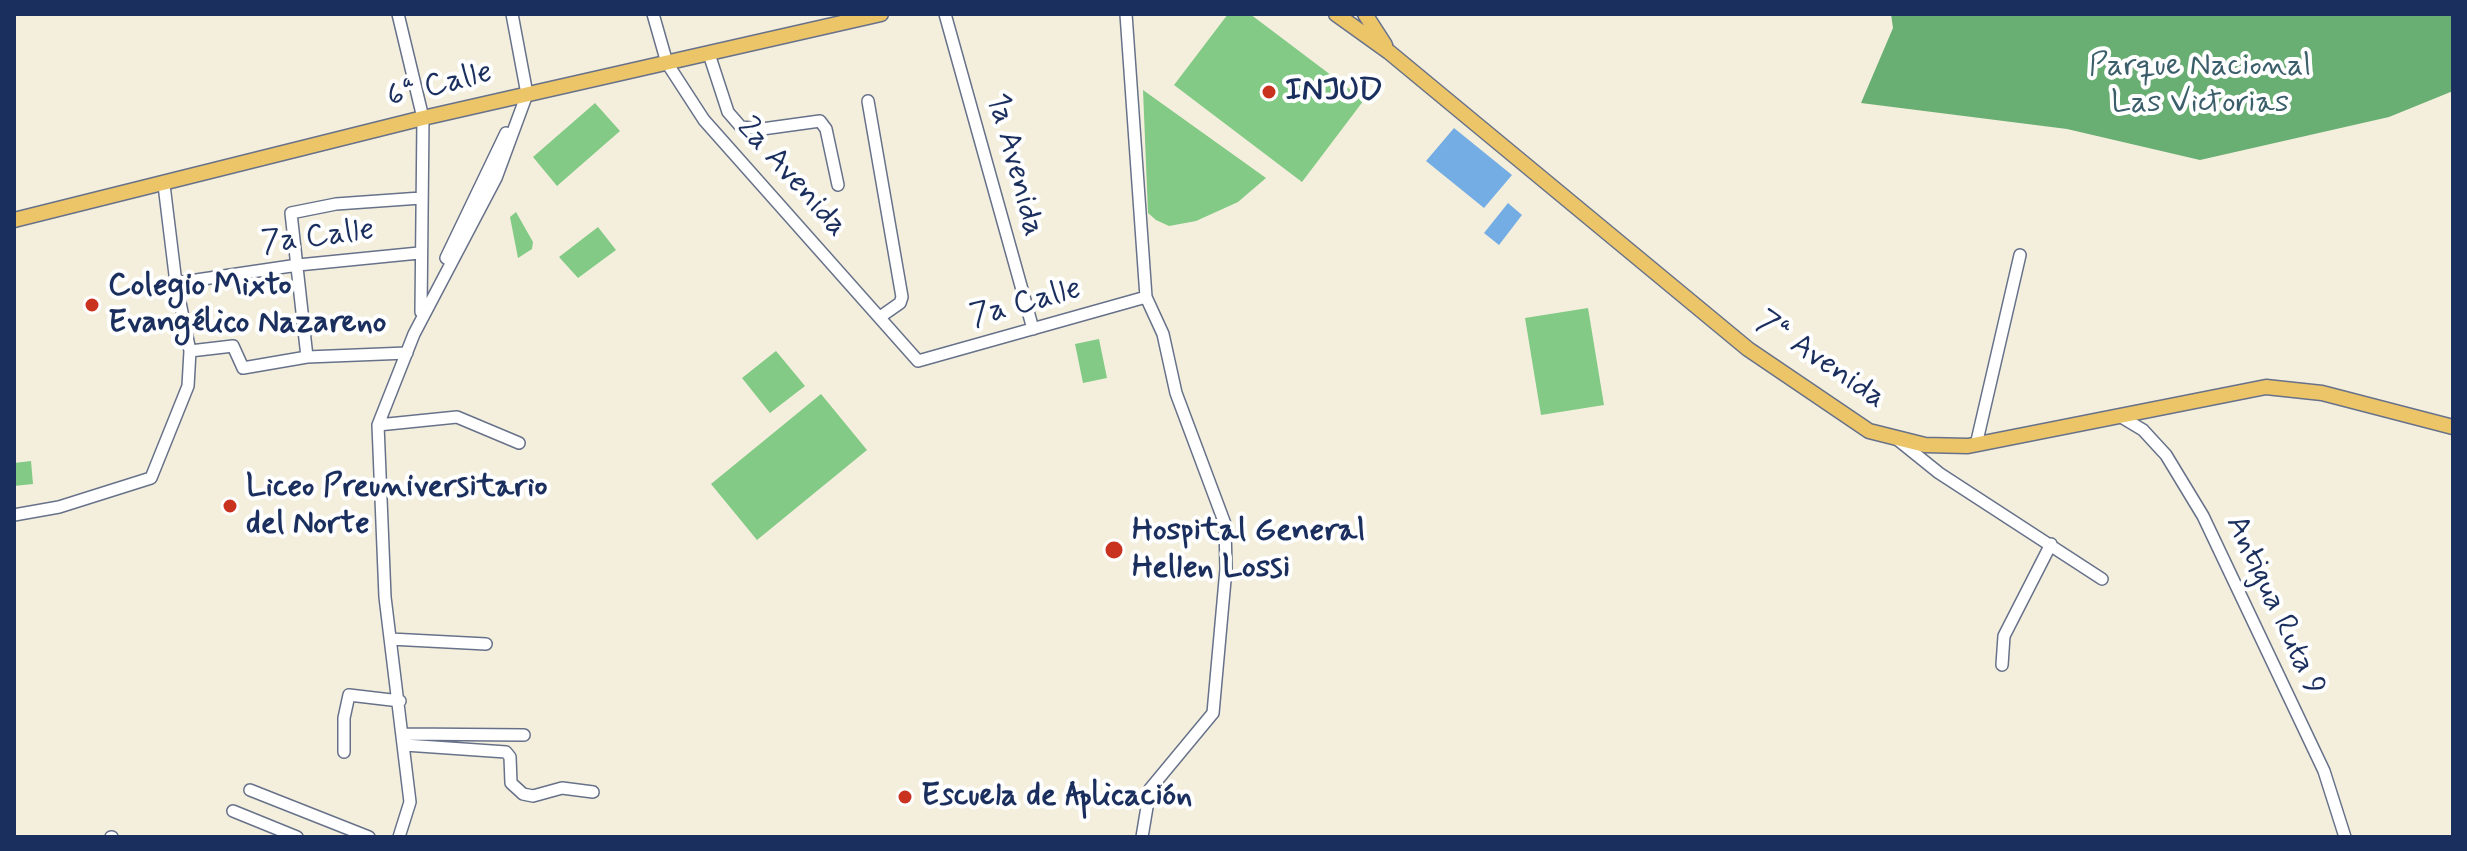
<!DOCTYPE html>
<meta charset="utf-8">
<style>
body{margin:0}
#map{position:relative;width:2467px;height:851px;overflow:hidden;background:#f4efdd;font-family:Mynerve,sans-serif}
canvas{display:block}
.frame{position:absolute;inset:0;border:16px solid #1b2f5e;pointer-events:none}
</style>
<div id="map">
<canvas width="2467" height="851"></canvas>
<div class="frame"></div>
</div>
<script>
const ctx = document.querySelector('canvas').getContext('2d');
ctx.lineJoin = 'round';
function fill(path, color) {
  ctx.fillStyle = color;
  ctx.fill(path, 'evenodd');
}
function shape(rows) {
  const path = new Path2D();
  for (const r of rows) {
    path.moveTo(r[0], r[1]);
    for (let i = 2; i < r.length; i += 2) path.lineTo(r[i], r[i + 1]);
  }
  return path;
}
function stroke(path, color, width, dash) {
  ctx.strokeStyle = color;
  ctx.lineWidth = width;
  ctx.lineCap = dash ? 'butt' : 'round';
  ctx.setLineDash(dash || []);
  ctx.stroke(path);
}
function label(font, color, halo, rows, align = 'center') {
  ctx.font = font + ' Mynerve,sans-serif';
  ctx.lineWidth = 8;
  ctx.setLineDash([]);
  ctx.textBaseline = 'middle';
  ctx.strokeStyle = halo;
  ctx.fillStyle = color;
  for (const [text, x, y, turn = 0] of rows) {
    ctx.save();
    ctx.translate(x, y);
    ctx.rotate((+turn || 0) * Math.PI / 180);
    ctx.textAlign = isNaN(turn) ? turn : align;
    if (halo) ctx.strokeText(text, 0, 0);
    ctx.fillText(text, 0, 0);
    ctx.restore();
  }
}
fill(shape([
 [1228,14,1250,14,1364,100,1302,182,1174,85],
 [1143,90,1266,178,1238,202,1196,221,1169,226,1156,220,1148,213],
 [595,103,620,131,557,186,533,157],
 [516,212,533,242,532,249,518,258,510,217],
 [598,227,616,250,578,278,559,257],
 [1588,308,1604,405,1541,415,1525,318],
 [1099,339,1107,378,1083,383,1075,344],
 [776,351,805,386,770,413,742,378],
 [821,394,867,450,757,540,711,484],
 [31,461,33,484,14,486,14,463]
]), '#82ca85');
fill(shape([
 [1891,14,2453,14,2453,91,2389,117,2200,160,2067,129,1861,103,1893,28]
]), '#69ae72');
fill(shape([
 [1454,128,1512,175,1484,208,1426,161],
 [1508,203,1522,215,1499,245,1484,233]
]), '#74ade4');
const minor = shape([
 [398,14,423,118,421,312],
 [512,14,527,94],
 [653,14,667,63,704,120,918,361,1146,297],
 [945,14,1033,329],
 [1126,14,1146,297,1163,334,1176,393,1225,524,1226,569,1213,713,1150,789,1142,837],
 [709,54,728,112,741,127,762,129,820,121,826,129,838,185],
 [868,101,902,297,900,303,880,317],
 [446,258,506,133],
 [176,283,298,265,419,253],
 [190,351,233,346,243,368,307,357,407,353],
 [307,357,291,213,336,204,421,198],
 [2123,418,2143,430,2166,455,2203,516,2324,771,2345,837],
 [378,425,457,417,519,443],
 [1898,440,1939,473,2102,579],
 [1976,445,2020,255],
 [14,515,59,507,151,478,188,386,190,351,176,283,164,185],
 [390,639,486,644],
 [2002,665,2004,636,2051,544],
 [404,734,524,735],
 [405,745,506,752,510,757,511,783,523,794,533,796,562,788,593,792],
 [344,752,344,718,349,695,400,701],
 [250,790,369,837],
 [233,811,297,837],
 [111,837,112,837],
 [399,837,410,802,385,597,378,425,414,334,496,178,527,94]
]);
const major = shape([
 [1336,14,1389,52,1748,349,1869,431,1925,445,1968,446,2266,387,2322,393,2453,427],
 [1365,14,1385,45],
 [14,220,423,118,881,14]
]);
stroke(minor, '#67728a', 14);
stroke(major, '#67728a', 17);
stroke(minor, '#fff', 11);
stroke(major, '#ecc569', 14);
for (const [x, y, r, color] of [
 [1269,92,8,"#c8321e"],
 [92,305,8,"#c8321e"],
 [230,506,8,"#c8321e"],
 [1114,550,10,"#c8321e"],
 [905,797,8,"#c8321e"]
]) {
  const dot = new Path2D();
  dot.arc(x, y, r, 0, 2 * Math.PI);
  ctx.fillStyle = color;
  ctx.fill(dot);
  stroke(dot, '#fff', 3);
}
label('32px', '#3a5e6a', '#fff', [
 ["Parque Nacional",2200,67],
 ["Las Victorias",2200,104]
]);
label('32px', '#1b2f5e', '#fff', [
 ["6ª Calle",440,86,-14],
 ["1a Avenida",1014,165,75],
 ["2a Avenida",791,178,48],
 ["7a Calle",318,238,-7],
 ["7a Calle",1026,304,-15],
 ["7ª Avenida",1820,361,34],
 ["Antigua Ruta 9",2274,606,65]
]);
label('bold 32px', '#1b2f5e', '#fff', [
 ["INJUD",1285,92],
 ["Colegio Mixto",108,287],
 ["Evangélico Nazareno",108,324],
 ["Liceo Preuniversitario",246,488],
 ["del Norte",246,525],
 ["Hospital General",1132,532],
 ["Hellen Lossi",1132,569],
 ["Escuela de Aplicación",921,797]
], 'left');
</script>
